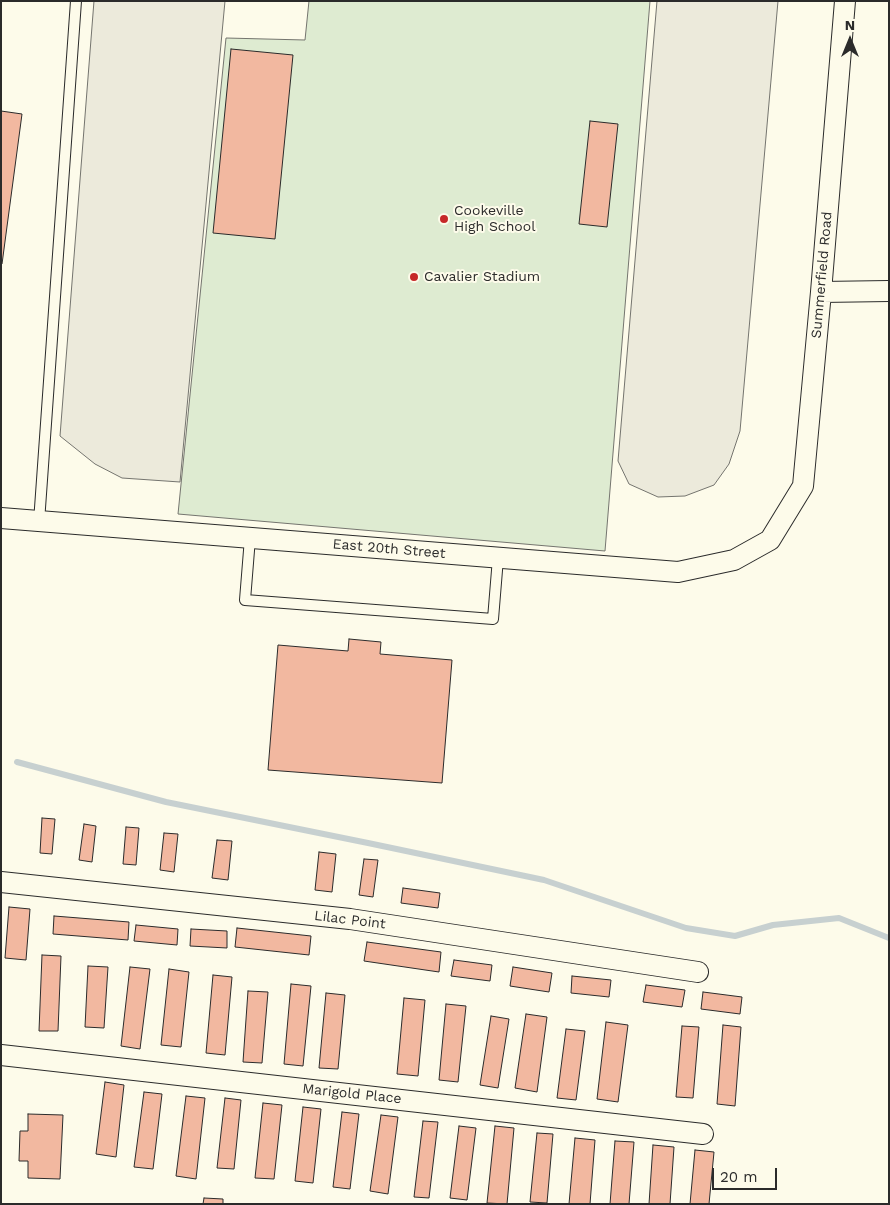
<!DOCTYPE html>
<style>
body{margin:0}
#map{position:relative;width:890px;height:1205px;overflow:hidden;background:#fdfbea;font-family:"Work Sans",sans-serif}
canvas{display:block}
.frame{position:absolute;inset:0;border:2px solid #2b2b2b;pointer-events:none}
.north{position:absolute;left:825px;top:15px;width:50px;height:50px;-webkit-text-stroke:4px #fdfbea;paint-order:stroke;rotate:0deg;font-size:14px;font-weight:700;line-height:20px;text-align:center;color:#2b2b2b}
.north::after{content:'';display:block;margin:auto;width:18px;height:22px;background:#2b2b2b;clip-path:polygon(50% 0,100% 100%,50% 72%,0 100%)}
.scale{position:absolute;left:712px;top:1168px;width:65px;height:22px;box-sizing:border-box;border:2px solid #2b2b2b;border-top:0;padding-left:6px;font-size:15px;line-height:18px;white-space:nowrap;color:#2b2b2b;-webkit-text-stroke:4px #fdfbea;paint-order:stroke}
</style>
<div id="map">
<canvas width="890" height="1205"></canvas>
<div class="frame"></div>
<div class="north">N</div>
<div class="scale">20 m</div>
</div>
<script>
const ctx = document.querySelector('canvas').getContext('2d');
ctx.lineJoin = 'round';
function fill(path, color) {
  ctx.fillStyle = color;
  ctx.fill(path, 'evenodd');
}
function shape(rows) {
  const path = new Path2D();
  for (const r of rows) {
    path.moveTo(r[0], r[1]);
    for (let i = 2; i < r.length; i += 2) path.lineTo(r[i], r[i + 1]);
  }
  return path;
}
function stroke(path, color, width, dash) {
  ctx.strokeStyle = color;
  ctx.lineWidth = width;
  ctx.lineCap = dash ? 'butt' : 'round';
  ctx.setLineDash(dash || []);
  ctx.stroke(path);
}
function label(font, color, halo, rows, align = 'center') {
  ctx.font = font + ' "Work Sans",sans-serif';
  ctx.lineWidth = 4;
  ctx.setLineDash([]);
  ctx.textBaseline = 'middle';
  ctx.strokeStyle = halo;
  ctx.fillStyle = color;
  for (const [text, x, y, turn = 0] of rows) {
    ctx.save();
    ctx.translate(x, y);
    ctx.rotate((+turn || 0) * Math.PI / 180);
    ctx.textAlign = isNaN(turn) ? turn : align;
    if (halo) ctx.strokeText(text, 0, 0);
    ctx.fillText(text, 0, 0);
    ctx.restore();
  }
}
const green = shape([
 [309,1,650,1,605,551,178,514,226,38,305,40,309,1]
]);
fill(green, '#deebd1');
stroke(green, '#74746e', 1);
const parking = shape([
 [94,1,225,1,180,482,122,478,95,464,60,436,94,1],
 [657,1,778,1,740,431,729,464,714,485,685,496,658,497,629,484,618,461,657,1]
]);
fill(parking, '#eceadb');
stroke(parking, '#74746e', 1);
stroke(shape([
 [17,762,166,802,368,843,544,880,686,928,735,936,773,925,839,918,889,938]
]), '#c7d0d0', 6);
const building = shape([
 [231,49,293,55,275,239,213,233,231,49],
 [1,111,22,114,2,264,1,264,1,111],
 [590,121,618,124,607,227,579,224,590,121],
 [349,639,381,642,380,654,452,660,442,783,268,770,278,645,348,651,349,639],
 [42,818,55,819,52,854,40,853,42,818],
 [84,824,96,826,92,862,79,860,84,824],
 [126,827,139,828,136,865,123,864,126,827],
 [164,833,178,834,174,872,160,870,164,833],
 [217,840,232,841,228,880,212,878,217,840],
 [319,852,336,854,332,892,315,890,319,852],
 [364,859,378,860,373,897,359,895,364,859],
 [403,888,440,893,438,908,401,903,403,888],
 [9,907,30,909,26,960,5,958,9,907],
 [54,916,129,922,128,940,53,934,54,916],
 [136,925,178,929,177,945,134,941,136,925],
 [237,928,311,936,309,955,235,947,237,928],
 [191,929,227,931,227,948,190,946,191,929],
 [367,942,441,952,439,972,364,961,367,942],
 [42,955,61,956,58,1031,39,1031,42,955],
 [454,960,492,965,490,981,451,976,454,960],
 [88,966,108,967,104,1028,85,1027,88,966],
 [130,967,150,969,140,1049,121,1046,130,967],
 [513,967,552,973,549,992,510,986,513,967],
 [169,969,189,972,181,1047,161,1045,169,969],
 [213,975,232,977,225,1055,206,1053,213,975],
 [572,976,611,980,609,997,571,993,572,976],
 [291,984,311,986,303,1066,284,1064,291,984],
 [646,985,685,990,682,1007,643,1002,646,985],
 [248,991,268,992,262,1063,243,1062,248,991],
 [703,992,742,997,740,1014,701,1009,703,992],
 [326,993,345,995,338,1069,319,1068,326,993],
 [404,998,425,1000,418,1076,397,1074,404,998],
 [446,1004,466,1006,458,1082,439,1080,446,1004],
 [526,1014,547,1017,537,1092,515,1088,526,1014],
 [491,1016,509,1019,498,1088,480,1085,491,1016],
 [606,1022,628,1025,618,1102,597,1099,606,1022],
 [723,1025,741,1027,735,1106,717,1104,723,1025],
 [682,1026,699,1027,693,1098,676,1097,682,1026],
 [566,1029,585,1031,576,1100,557,1098,566,1029],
 [105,1082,124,1085,116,1157,96,1154,105,1082],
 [144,1092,162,1094,153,1169,134,1167,144,1092],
 [186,1096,205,1098,196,1179,176,1176,186,1096],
 [225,1098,241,1100,234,1169,217,1168,225,1098],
 [263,1103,282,1105,274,1179,255,1178,263,1103],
 [303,1107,321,1109,313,1183,295,1181,303,1107],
 [342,1112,359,1114,350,1189,333,1187,342,1112],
 [28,1114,63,1115,60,1179,28,1178,28,1161,19,1161,20,1131,28,1131,28,1114],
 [381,1115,398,1117,388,1194,370,1191,381,1115],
 [423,1121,438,1122,429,1198,414,1197,423,1121],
 [459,1126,476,1128,467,1200,450,1198,459,1126],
 [495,1126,514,1128,507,1204,487,1203,495,1126],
 [537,1133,553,1134,547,1203,530,1202,537,1133],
 [575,1138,595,1140,590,1204,569,1204,575,1138],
 [615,1141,634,1142,629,1204,610,1204,615,1141],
 [653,1145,674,1147,670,1204,649,1204,653,1145],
 [695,1150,714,1152,709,1204,690,1204,695,1150],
 [204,1198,223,1199,223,1204,203,1204,204,1198]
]);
fill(building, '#f2b8a0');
stroke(building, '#2b2b2b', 1);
const lane = shape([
 [39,522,76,1],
 [250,538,245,600,493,619,498,558]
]);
const street = shape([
 [821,292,889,291],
 [1,518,678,572,734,560,770,540,803,486,821,292,845,1],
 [1,882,350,919,698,972],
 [1,1055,703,1134]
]);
stroke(lane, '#2b2b2b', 12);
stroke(street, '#2b2b2b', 22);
stroke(lane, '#fdfbea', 10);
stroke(street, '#fdfbea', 20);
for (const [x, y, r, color] of [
 [444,219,5,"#c62828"],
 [414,277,5,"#c62828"]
]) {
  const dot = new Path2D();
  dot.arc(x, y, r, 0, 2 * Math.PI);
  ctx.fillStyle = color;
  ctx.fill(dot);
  stroke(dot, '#fdfbea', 2);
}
label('14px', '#2b2b2b', '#fdfbea', [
 ["Cookeville",454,211],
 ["High School",454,227],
 ["Cavalier Stadium",424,277]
], 'left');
label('14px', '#2b2b2b', '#fdfbea', [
 ["Summerfield Road",822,275,-85],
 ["East 20th Street",389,549,5],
 ["Lilac Point",350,920,7],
 ["Marigold Place",352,1094,6]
]);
</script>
